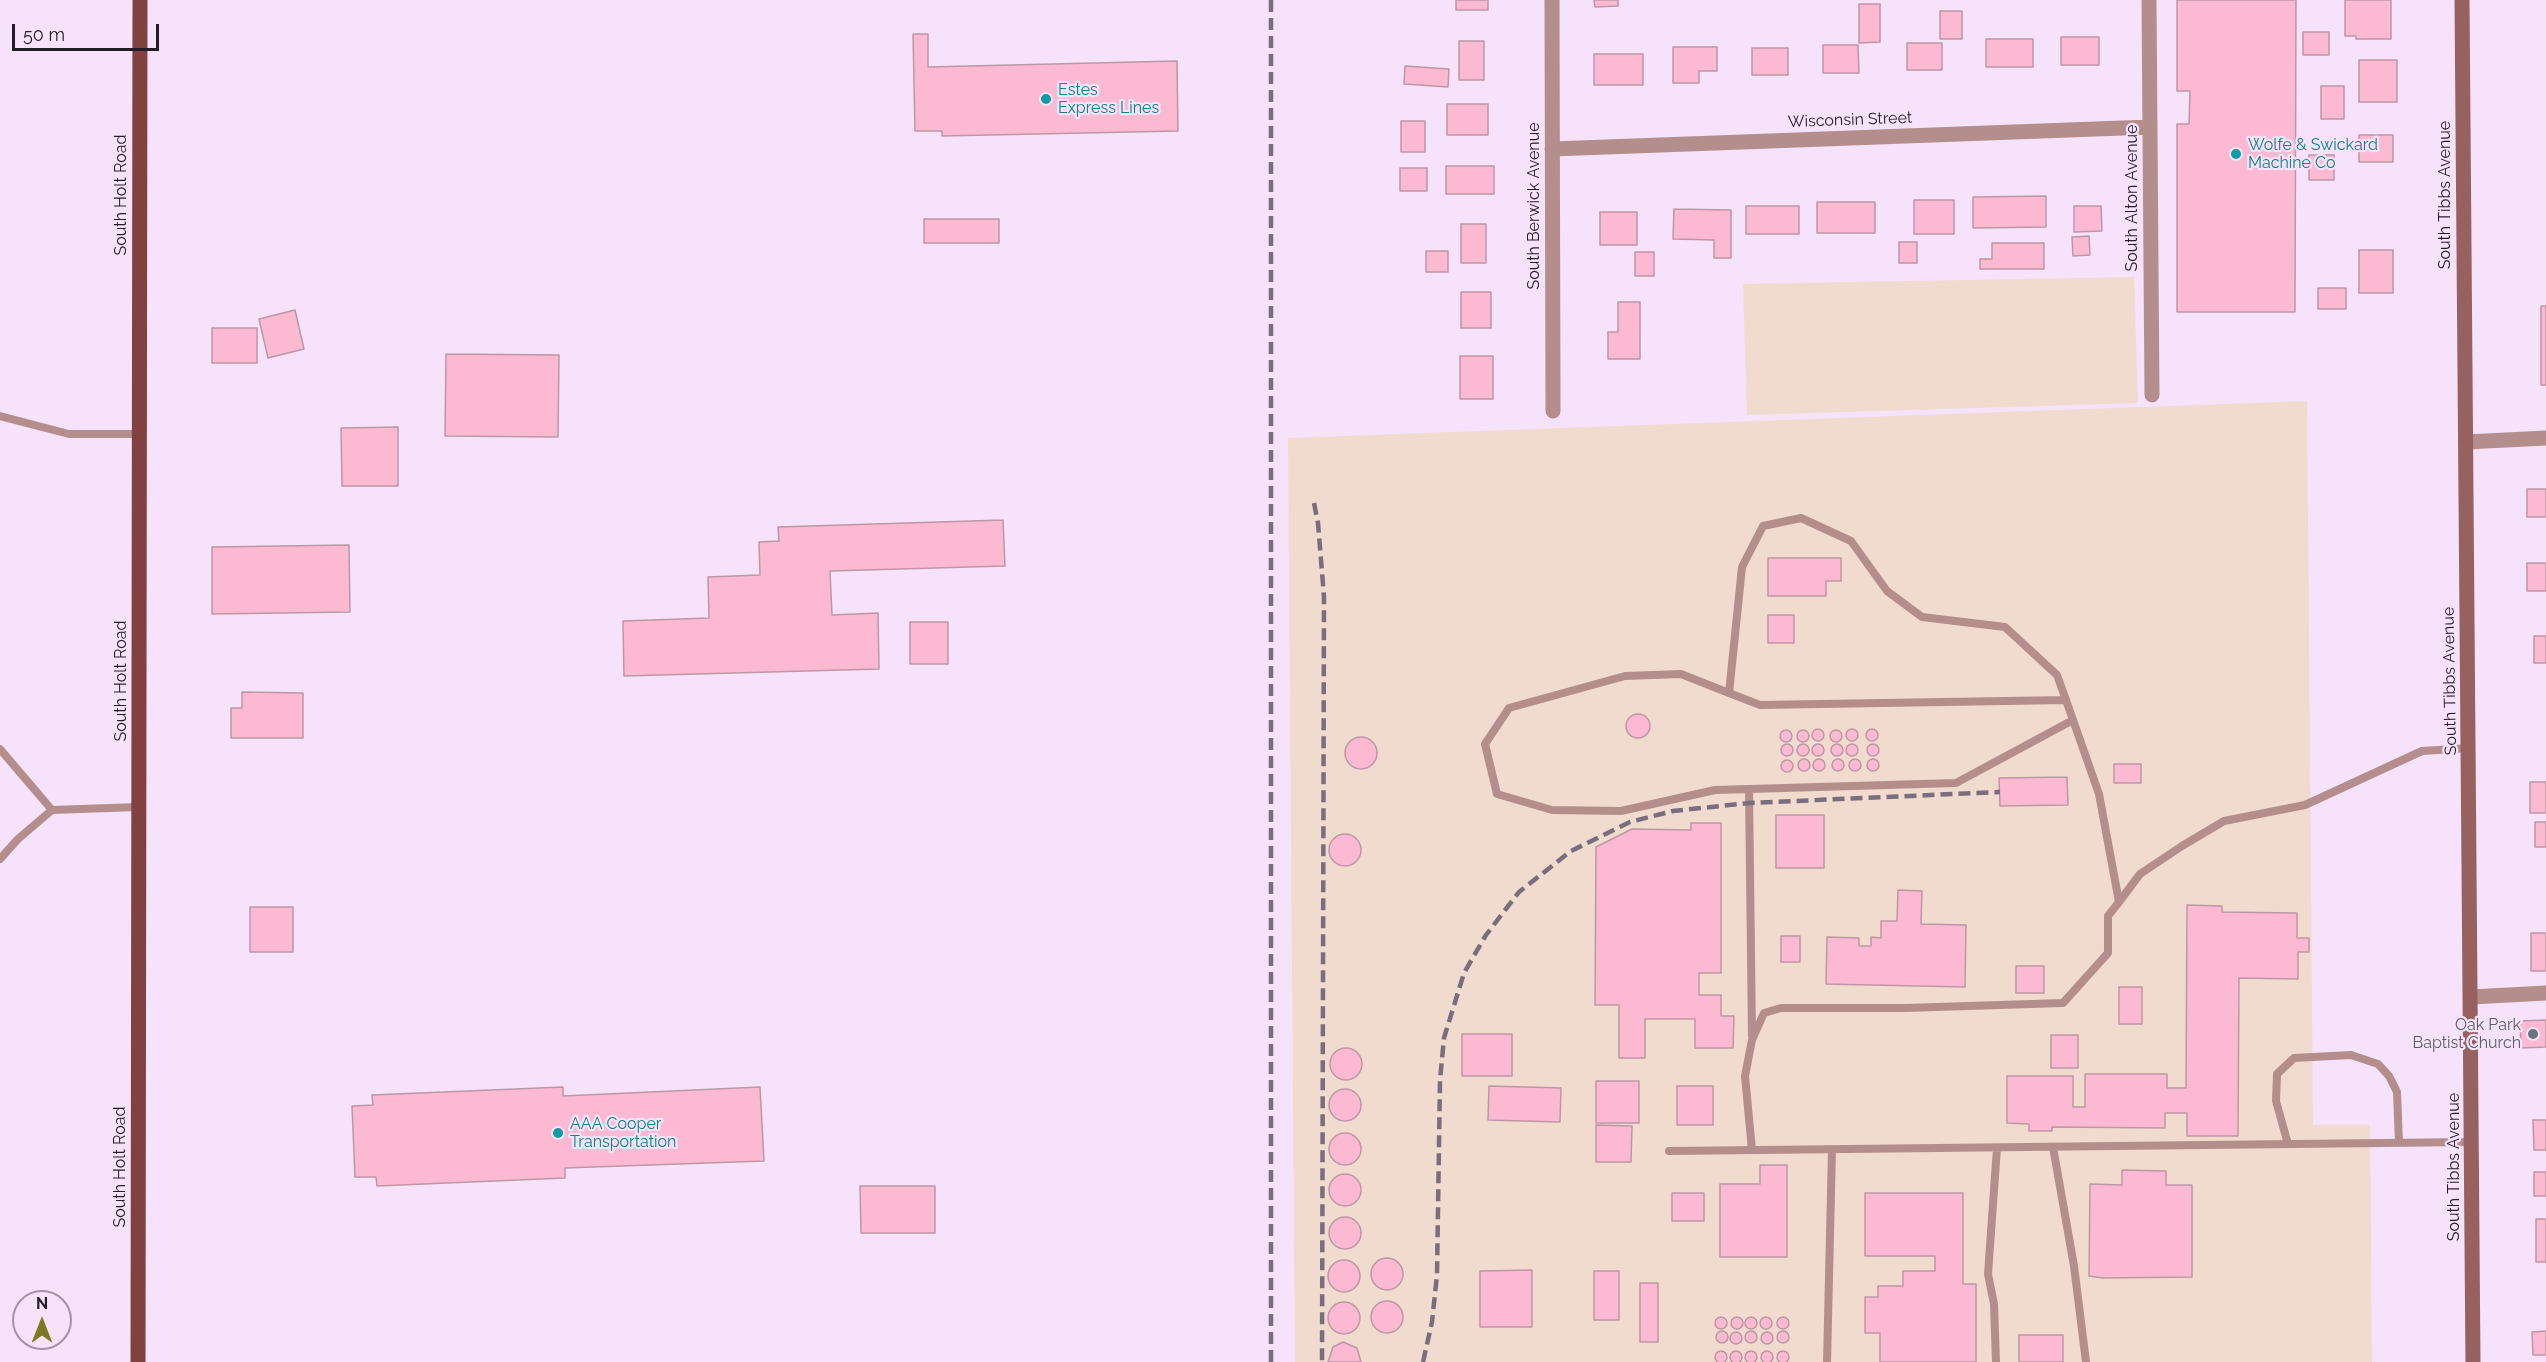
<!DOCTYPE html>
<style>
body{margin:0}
#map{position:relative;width:2546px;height:1362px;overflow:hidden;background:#f6e2fb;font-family:Raleway,sans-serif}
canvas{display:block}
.north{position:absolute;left:12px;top:1290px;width:60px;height:60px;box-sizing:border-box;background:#f6e2fb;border:2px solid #a292a6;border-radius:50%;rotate:0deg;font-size:16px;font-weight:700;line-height:24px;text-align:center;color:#231b26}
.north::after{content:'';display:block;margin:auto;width:21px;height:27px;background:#7c7920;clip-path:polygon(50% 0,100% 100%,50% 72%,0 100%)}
.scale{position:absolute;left:12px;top:24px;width:147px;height:27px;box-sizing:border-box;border:3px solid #231b26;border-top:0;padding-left:8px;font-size:18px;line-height:21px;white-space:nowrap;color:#231b26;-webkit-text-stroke:4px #f6e2fb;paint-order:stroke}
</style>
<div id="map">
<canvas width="2546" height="1362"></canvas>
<div class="north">N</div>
<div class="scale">50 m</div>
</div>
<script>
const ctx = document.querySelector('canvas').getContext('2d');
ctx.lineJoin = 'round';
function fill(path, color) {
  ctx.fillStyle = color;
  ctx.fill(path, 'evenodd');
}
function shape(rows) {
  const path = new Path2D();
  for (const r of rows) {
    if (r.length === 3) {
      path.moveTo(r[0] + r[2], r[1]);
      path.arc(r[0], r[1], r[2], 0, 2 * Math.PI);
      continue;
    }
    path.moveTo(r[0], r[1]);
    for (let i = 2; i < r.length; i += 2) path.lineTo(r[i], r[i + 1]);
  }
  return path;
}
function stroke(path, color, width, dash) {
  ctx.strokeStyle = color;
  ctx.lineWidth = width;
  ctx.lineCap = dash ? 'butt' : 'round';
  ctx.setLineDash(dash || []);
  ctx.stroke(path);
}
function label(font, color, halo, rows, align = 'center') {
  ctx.font = font + ' Raleway,sans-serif';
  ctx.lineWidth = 4.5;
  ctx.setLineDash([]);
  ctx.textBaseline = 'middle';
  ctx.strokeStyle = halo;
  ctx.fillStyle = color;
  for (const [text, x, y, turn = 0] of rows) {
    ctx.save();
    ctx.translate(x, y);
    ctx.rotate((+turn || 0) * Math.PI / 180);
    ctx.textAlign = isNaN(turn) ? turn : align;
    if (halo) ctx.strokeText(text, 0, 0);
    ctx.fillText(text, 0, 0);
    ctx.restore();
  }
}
fill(shape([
 [2134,277,2138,403,1747,415,1743,284],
 [2307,401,2313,1125,2370,1125,2372,1362,1295,1362,1288,438]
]), '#f1dbce');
const building = shape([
 [1456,0,1488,0,1488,10,1456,10,1456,0],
 [1594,0,1618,0,1618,6,1595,7,1594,0],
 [2177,0,2296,0,2295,312,2177,312,2177,124,2189,124,2190,91,2177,91,2177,0],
 [2345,0,2391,0,2391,39,2356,39,2356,36,2345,36,2345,0],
 [1859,4,1880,4,1880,42,1859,43,1859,4],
 [1940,11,1962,11,1962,39,1940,39,1940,11],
 [2303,32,2329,32,2329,55,2303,55,2303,32],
 [913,34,928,34,928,67,1177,61,1178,131,942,136,942,131,915,131,913,34],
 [2061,37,2099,37,2099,65,2061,65,2061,37],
 [1986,39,2033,39,2033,67,1986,67,1986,39],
 [1459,41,1484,41,1484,80,1459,80,1459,41],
 [1907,43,1942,43,1942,70,1907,70,1907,43],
 [1823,45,1858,45,1859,73,1823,73,1823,45],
 [1673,47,1717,47,1717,71,1699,71,1699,83,1673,83,1673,47],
 [1752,48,1788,48,1788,75,1752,75,1752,48],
 [1594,54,1643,54,1643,85,1594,85,1594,54],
 [2359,60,2397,60,2397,102,2359,102,2359,60],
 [1405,66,1449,69,1448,87,1404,84,1405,66],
 [2321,86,2344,86,2344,119,2321,119,2321,86],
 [1447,104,1488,104,1488,135,1447,135,1447,104],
 [1401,121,1425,121,1425,152,1401,152,1401,121],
 [2359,135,2393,135,2393,162,2359,162,2359,135],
 [2309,155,2334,155,2334,180,2309,180,2309,155],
 [1446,166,1494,166,1494,194,1446,194,1446,166],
 [1400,168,1427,168,1427,191,1400,191,1400,168],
 [2046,196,2046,227,1973,228,1973,197,2046,196],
 [1914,200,1954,200,1954,234,1914,234,1914,200],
 [1817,202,1875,202,1875,233,1817,233,1817,202],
 [1746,206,1799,206,1799,234,1746,234,1746,206],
 [2074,206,2101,206,2102,231,2074,232,2074,206],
 [1674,209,1731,210,1731,258,1714,258,1714,240,1673,239,1674,209],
 [1600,212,1637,212,1637,245,1600,245,1600,212],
 [924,219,999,219,999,243,924,243,924,219],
 [1461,224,1486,224,1486,263,1461,263,1461,224],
 [2089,236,2090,255,2073,256,2072,237,2089,236],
 [1899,242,1917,242,1917,263,1899,263,1899,242],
 [1992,243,2044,243,2044,269,1980,269,1980,259,1992,259,1992,243],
 [2359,250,2393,250,2393,293,2359,293,2359,250],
 [1426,251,1448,251,1448,272,1426,272,1426,251],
 [1635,252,1654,252,1654,276,1635,276,1635,252],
 [2318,288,2346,288,2346,309,2318,309,2318,288],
 [1461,292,1491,292,1491,328,1461,328,1461,292],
 [1618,302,1640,302,1640,359,1608,359,1608,332,1618,332,1618,302],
 [2541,306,2546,306,2546,385,2541,385,2541,306],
 [295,310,304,349,268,358,259,319,295,310],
 [212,328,257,328,257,363,212,363,212,328],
 [446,354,559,355,558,437,445,436,446,354],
 [1460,356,1493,356,1493,399,1460,399,1460,356],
 [398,427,398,486,342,486,341,428,398,427],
 [2527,489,2546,489,2546,517,2527,517,2527,489],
 [1003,520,1005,566,830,571,832,615,878,613,879,669,624,676,623,621,709,618,708,577,760,575,759,542,779,541,778,527,1003,520],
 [349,545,350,612,212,614,212,547,349,545],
 [1768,558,1841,558,1841,581,1826,581,1826,596,1768,596,1768,558],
 [2527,563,2546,563,2546,591,2527,591,2527,563],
 [1768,615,1794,615,1794,643,1768,643,1768,615],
 [910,622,948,622,948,664,910,664,910,622],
 [2534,636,2546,636,2546,663,2534,663,2534,636],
 [242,692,303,693,303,738,231,738,231,708,242,708,242,692],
 [1638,726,12],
 [1852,735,6],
 [1818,735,6],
 [1872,735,6],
 [1803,736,6],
 [1786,736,6],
 [1836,736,6],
 [1361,753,16],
 [1837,750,6],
 [1803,750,6],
 [1873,750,6],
 [1818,750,6],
 [1852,750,6],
 [1787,750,6],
 [1838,765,6],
 [1873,765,6],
 [1855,765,6],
 [1819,765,6],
 [1804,765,6],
 [1787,766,6],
 [2114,764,2141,764,2141,783,2114,783,2114,764],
 [2067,777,2068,805,2000,806,1999,778,2067,777],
 [2530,782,2546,782,2546,813,2530,813,2530,782],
 [1776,815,1824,815,1824,868,1776,868,1776,815],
 [2535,822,2546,822,2546,847,2535,847,2535,822],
 [1691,823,1721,823,1721,973,1699,973,1699,995,1721,995,1721,1016,1734,1016,1733,1048,1695,1048,1695,1019,1645,1019,1645,1058,1619,1058,1619,1005,1595,1005,1596,847,1632,829,1691,830,1691,823],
 [1345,850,16],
 [1898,890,1922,891,1921,924,1966,925,1965,987,1826,984,1827,937,1859,938,1859,946,1871,946,1871,937,1881,938,1881,921,1897,921,1898,890],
 [2187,905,2222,906,2222,912,2297,913,2297,938,2309,938,2309,952,2298,952,2298,979,2239,978,2238,1136,2187,1136,2187,1113,2165,1113,2165,1128,2052,1127,2052,1131,2029,1131,2029,1124,2007,1123,2007,1076,2073,1076,2073,1107,2085,1107,2085,1074,2167,1074,2167,1088,2186,1088,2187,905],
 [250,907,293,907,293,952,250,952,250,907],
 [2531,933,2546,933,2546,971,2531,971,2531,933],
 [1781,936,1800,936,1800,962,1781,962,1781,936],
 [2016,966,2044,966,2044,993,2016,993,2016,966],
 [2119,987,2142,987,2142,1024,2119,1024,2119,987],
 [2546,1020,2546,1047,2521,1048,2520,1021,2546,1020],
 [1462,1034,1512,1034,1512,1076,1462,1076,1462,1034],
 [2051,1035,2078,1035,2078,1068,2051,1068,2051,1035],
 [1346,1064,16],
 [1596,1081,1639,1081,1639,1123,1596,1123,1596,1081],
 [1489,1086,1561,1088,1560,1122,1488,1120,1489,1086],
 [1677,1086,1713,1086,1713,1125,1677,1125,1677,1086],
 [563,1087,563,1096,760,1087,764,1161,565,1168,565,1178,377,1186,376,1177,355,1177,352,1106,373,1105,372,1095,563,1087],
 [1345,1105,16],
 [2533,1120,2546,1120,2546,1150,2534,1150,2533,1120],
 [1596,1125,1632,1126,1631,1162,1596,1162,1596,1125],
 [1345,1149,16],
 [1760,1165,1787,1165,1787,1257,1720,1257,1720,1184,1760,1184,1760,1165],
 [2122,1170,2166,1171,2166,1185,2192,1185,2192,1277,2103,1278,2089,1276,2090,1184,2122,1185,2122,1170],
 [2534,1172,2546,1172,2546,1196,2534,1196,2534,1172],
 [1345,1190,16],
 [860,1186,935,1186,935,1233,861,1233,860,1186],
 [1672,1193,1704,1193,1704,1221,1672,1221,1672,1193],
 [1865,1193,1963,1193,1963,1284,1976,1284,1976,1362,1880,1362,1880,1333,1865,1333,1865,1297,1878,1297,1878,1286,1903,1286,1903,1271,1935,1271,1935,1256,1865,1256,1865,1193],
 [1345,1233,16],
 [2536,1219,2546,1219,2546,1262,2536,1262,2536,1219],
 [1387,1274,16],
 [1344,1276,16],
 [1532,1270,1532,1327,1480,1327,1480,1271,1532,1270],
 [1594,1271,1619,1271,1619,1320,1594,1320,1594,1271],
 [1640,1283,1658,1283,1658,1342,1640,1342,1640,1283],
 [1387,1317,16],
 [1344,1318,16],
 [1766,1323,6],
 [1737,1323,6],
 [1721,1323,6],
 [1783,1323,6],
 [1751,1323,6],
 [1751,1337,6],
 [1722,1337,6],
 [1783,1337,6],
 [2546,1331,2546,1355,2533,1355,2532,1332,2546,1331],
 [1767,1338,6],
 [1736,1338,6],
 [2019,1335,2063,1335,2063,1362,2019,1362,2019,1335],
 [1343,1342,1357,1348,1361,1362,1328,1362,1333,1347,1343,1342],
 [1783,1357,6],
 [1767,1357,6],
 [1751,1357,6],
 [1721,1357,6],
 [1736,1357,6]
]);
fill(building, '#fbb9d2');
stroke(building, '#be97a5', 1.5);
stroke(shape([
 [0,416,69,434,139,434],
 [1729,693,1681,674,1625,676,1509,708,1485,744,1497,794,1552,810,1621,811,1715,790,1956,783,2073,720],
 [2066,700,1760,705,1729,693,1742,567,1763,526,1801,518,1851,541,1887,591,1922,617,2005,627,2057,675,2066,700,2099,794,2119,902],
 [0,749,52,810],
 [1749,789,1752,1036],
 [0,859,18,839,52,810,139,807],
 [2288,1144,2276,1101,2277,1074,2294,1058,2351,1055,2378,1064,2389,1076,2397,1092,2399,1143],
 [2053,1147,2074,1266,2086,1362],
 [1752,1150,1745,1076,1752,1040,1764,1013,1781,1008,1905,1008,2063,1003,2108,953,2108,916,2119,902,2140,874,2182,846,2224,821,2305,805,2422,751,2469,748],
 [1669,1151,2472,1142],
 [1827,1362,1832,1150],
 [1996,1362,1994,1304,1988,1274,1997,1148]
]), '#b48e8c', 8);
stroke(shape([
 [1552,0,1553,411],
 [2149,0,2152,395],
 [1552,149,2150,127],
 [2466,442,2546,438],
 [2471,997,2546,993]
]), '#b48e8c', 15);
stroke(shape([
 [2462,0,2473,1362]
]), '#96615f', 15);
stroke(shape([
 [138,1362,140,0]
]), '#804140', 15);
stroke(shape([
 [1314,503,1318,523,1324,597,1322,1362],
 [1271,1362,1271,0],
 [1423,1362,1432,1322,1437,1275,1440,1080,1444,1038,1464,973,1486,935,1519,892,1571,851,1630,822,1673,811,1749,803,2000,792]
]), '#7a6d7e', 4.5, [12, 6]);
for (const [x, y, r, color] of [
 [1046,99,6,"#0f9aa8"],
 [2236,154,6,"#0f9aa8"],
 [2533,1034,6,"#6b7280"],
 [558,1133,6,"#0f9aa8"]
]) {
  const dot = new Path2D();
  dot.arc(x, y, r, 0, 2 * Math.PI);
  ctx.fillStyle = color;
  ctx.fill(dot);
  stroke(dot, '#f6e2fb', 2);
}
label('16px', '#0d838f', '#f6e2fb', [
 ["Estes",1058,90],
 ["Express Lines",1058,108],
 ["Wolfe & Swickard",2248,145],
 ["Machine Co",2248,163],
 ["AAA Cooper",570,1124],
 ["Transportation",570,1142]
], 'left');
label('16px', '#231b26', '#f6e2fb', [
 ["Wisconsin Street",1850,120,-2],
 ["South Holt Road",121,195,-90],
 ["South Tibbs Avenue",2445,195,-90],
 ["South Alton Avenue",2132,198,-90],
 ["South Berwick Avenue",1534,206,-90],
 ["South Holt Road",121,681,-90],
 ["South Tibbs Avenue",2450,681,-91],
 ["South Holt Road",120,1167,-90],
 ["South Tibbs Avenue",2454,1167,-90]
]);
label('16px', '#5b616d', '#f6e2fb', [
 ["Oak Park",2521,1025],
 ["Baptist Church",2521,1043]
], 'right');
</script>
